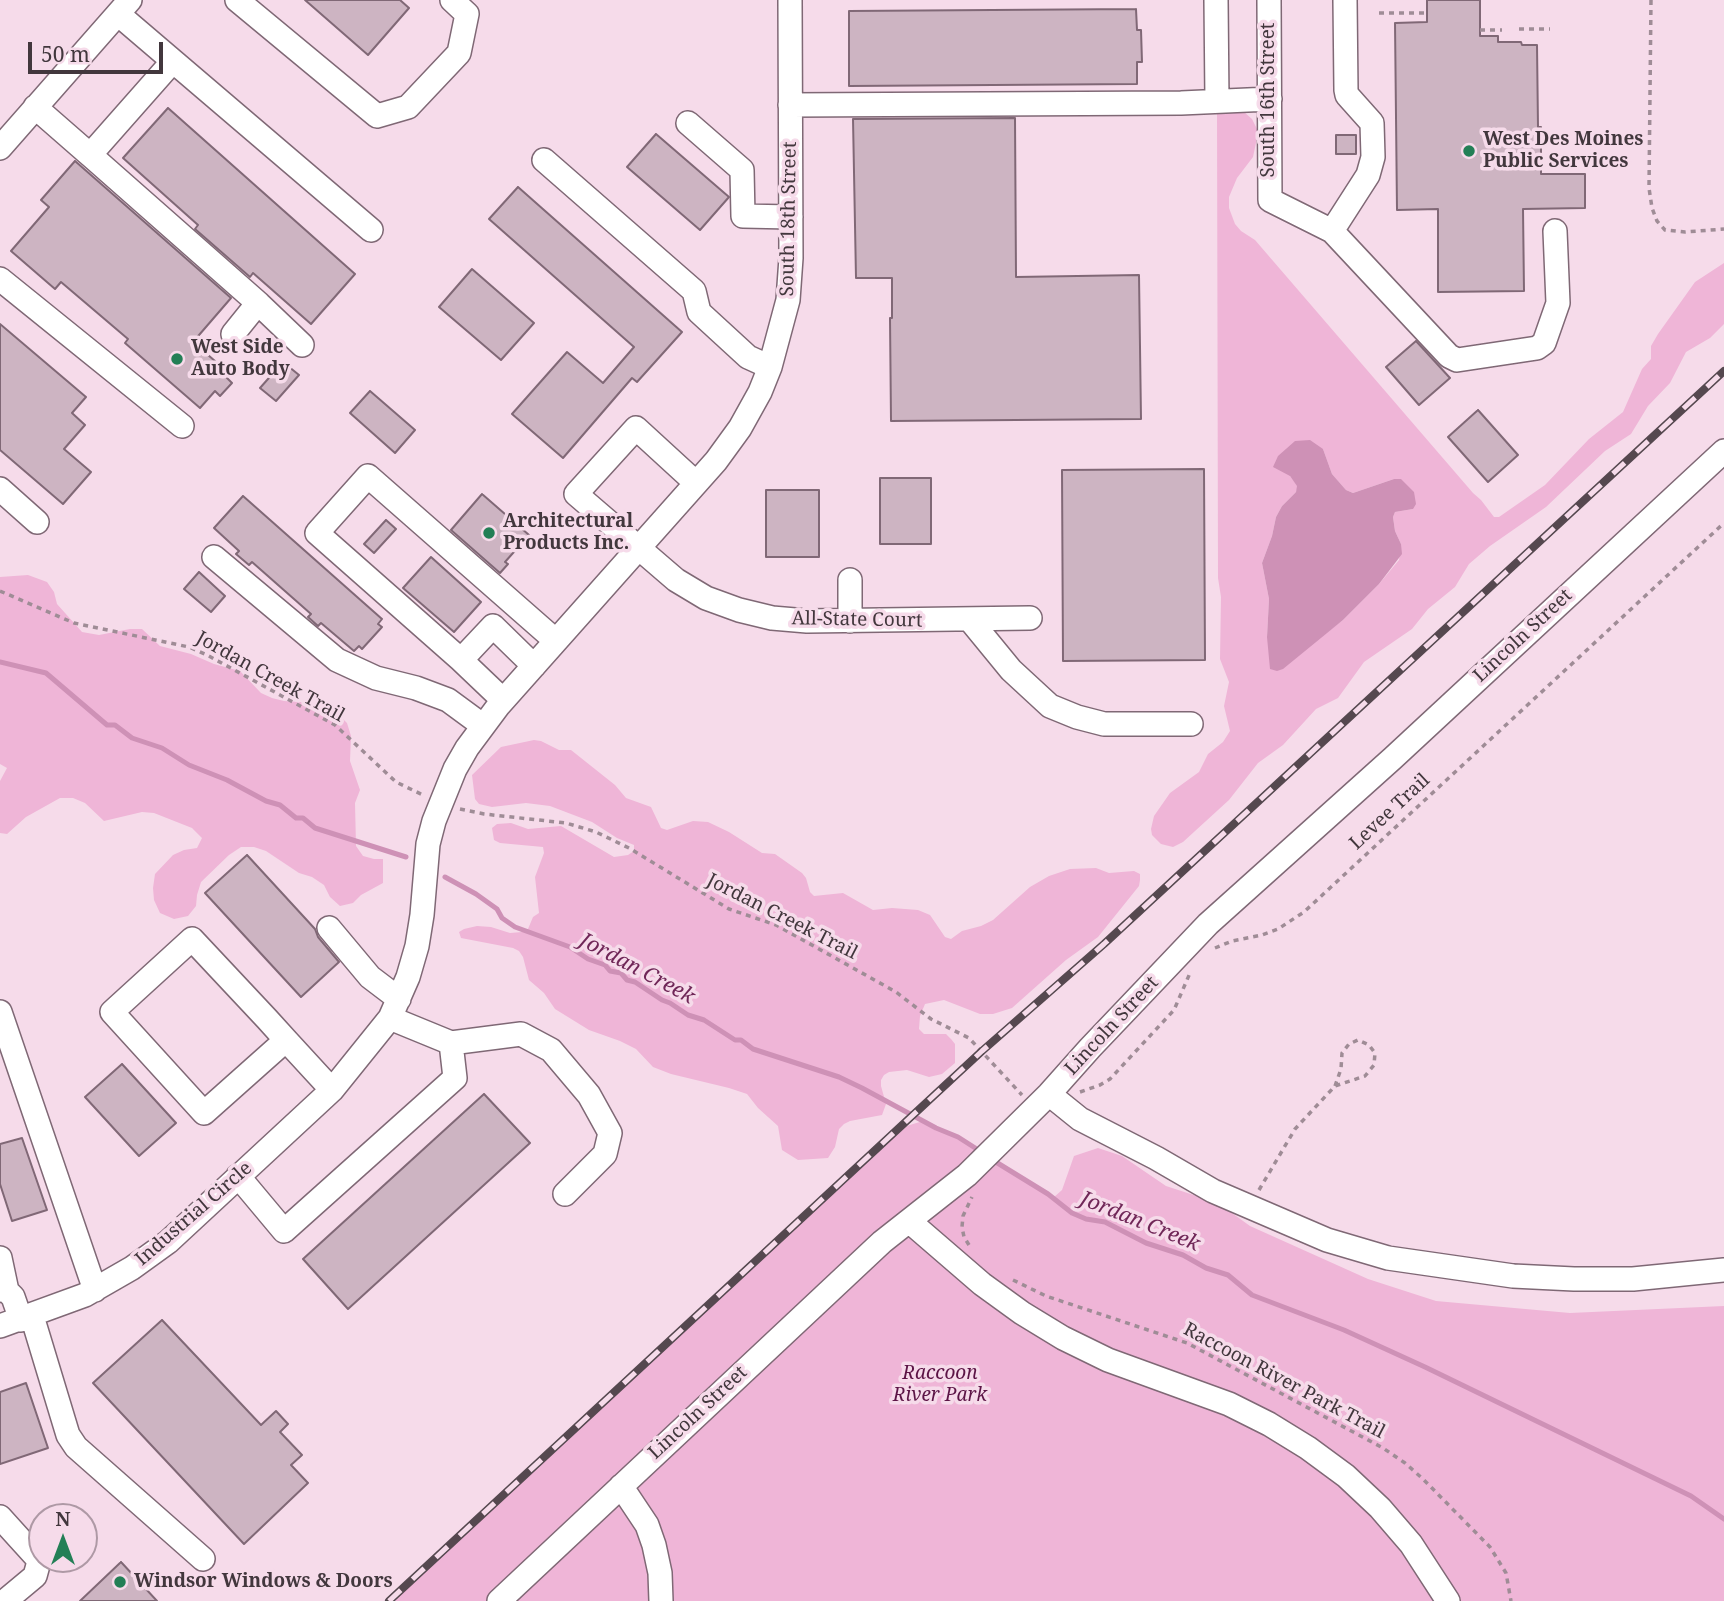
<!DOCTYPE html>
<style>
body{margin:0}
#map{position:relative;width:1724px;height:1601px;overflow:hidden;background:#f6dbea;font-family:"Noto Serif",serif}
canvas{display:block}
.north{position:absolute;left:28px;top:1503px;width:70px;height:70px;box-sizing:border-box;background:#f6dbea;border:2px solid #ae99a5;border-radius:50%;rotate:0deg;font-size:19px;font-weight:700;line-height:28px;text-align:center;color:#42373d}
.north::after{content:'';display:block;margin:auto;width:24px;height:32px;background:#237f56;clip-path:polygon(50% 0,100% 100%,50% 72%,0 100%)}
.scale{position:absolute;left:28px;top:42px;width:135px;height:32px;box-sizing:border-box;border:4px solid #42373d;border-top:0;padding-left:9px;font-size:21px;line-height:24px;white-space:nowrap;color:#42373d;-webkit-text-stroke:5px #f6dbea;paint-order:stroke}
</style>
<div id="map">
<canvas width="1724" height="1601"></canvas>
<div class="north">N</div>
<div class="scale">50 m</div>
</div>
<script>
const ctx = document.querySelector('canvas').getContext('2d');
ctx.lineJoin = 'round';
function fill(path, color) {
  ctx.fillStyle = color;
  ctx.fill(path, 'evenodd');
}
function shape(rows) {
  const path = new Path2D();
  for (const r of rows) {
    path.moveTo(r[0], r[1]);
    for (let i = 2; i < r.length; i += 2) path.lineTo(r[i], r[i + 1]);
  }
  return path;
}
function stroke(path, color, width, dash) {
  ctx.strokeStyle = color;
  ctx.lineWidth = width;
  ctx.lineCap = dash ? 'butt' : 'round';
  ctx.setLineDash(dash || []);
  ctx.stroke(path);
}
function label(font, color, halo, rows, align = 'center') {
  ctx.font = font + ' "Noto Serif",serif';
  ctx.lineWidth = 7;
  ctx.setLineDash([]);
  ctx.textBaseline = 'middle';
  ctx.strokeStyle = halo;
  ctx.fillStyle = color;
  for (const [text, x, y, turn = 0] of rows) {
    ctx.save();
    ctx.translate(x, y);
    ctx.rotate((+turn || 0) * Math.PI / 180);
    ctx.textAlign = isNaN(turn) ? turn : align;
    if (halo) ctx.strokeText(text, 0, 0);
    ctx.fillText(text, 0, 0);
    ctx.restore();
  }
}
fill(shape([
 [1217,110,1244,112,1252,119,1257,129,1257,138,1253,157,1237,178,1229,197,1229,208,1235,224,1241,231,1255,240,1473,493,1481,500,1494,517,1499,517,1545,485,1589,439,1623,412,1642,369,1651,359,1651,346,1658,334,1695,282,1724,263,1724,324,1710,338,1686,352,1670,383,1648,406,1631,434,1605,451,1546,507,1490,546,1469,564,1455,587,1428,609,1412,629,1364,662,1338,698,1316,709,1283,745,1258,763,1229,800,1183,842,1173,847,1161,844,1152,835,1151,829,1154,816,1170,793,1199,772,1208,754,1223,742,1230,731,1224,706,1229,682,1220,659,1221,597,1218,578],
 [1323,449,1332,474,1346,490,1353,493,1394,479,1413,509,1395,512,1393,517,1395,531,1401,544,1399,560,1379,584,1343,620,1318,639,1267,637,1269,599,1262,563,1272,536,1276,517,1282,506,1296,492,1298,486,1290,476],
 [28,575,47,582,54,592,57,604,82,632,99,635,130,629,142,629,160,646,191,654,214,664,240,671,261,693,272,698,284,701,315,703,334,710,347,723,351,736,350,761,360,790,355,803,356,846,363,856,374,859,383,859,383,883,361,895,353,903,340,906,330,897,324,885,312,877,299,873,266,851,254,847,241,847,229,855,201,882,197,895,196,906,188,916,174,919,160,913,154,900,153,888,155,874,173,855,184,850,197,848,202,838,192,828,154,813,142,812,104,821,85,803,73,798,60,798,26,817,7,834,0,833,0,781,7,768,0,764,0,577],
 [534,740,541,741,559,750,571,750,615,785,626,798,651,807,661,828,667,830,693,821,708,822,729,832,762,853,775,854,802,873,806,878,810,892,814,896,843,893,873,910,892,908,918,910,930,915,945,937,951,939,962,931,981,926,993,920,1030,887,1049,876,1070,869,1096,868,1109,873,1134,871,1140,874,1140,880,1139,886,1098,937,1066,960,1012,1008,993,1014,980,1014,944,1000,925,1004,920,1016,919,1029,924,1034,946,1034,951,1039,955,1044,955,1063,942,1074,929,1077,907,1070,889,1072,884,1075,881,1080,881,1086,886,1104,882,1115,850,1121,844,1124,839,1129,835,1147,828,1158,798,1160,782,1150,778,1126,758,1108,747,1094,729,1088,671,1074,653,1067,636,1049,620,1041,589,1030,555,1009,544,993,529,980,523,957,519,951,513,948,461,938,459,932,464,929,477,926,491,927,510,933,522,932,528,929,533,917,539,913,535,877,544,853,543,847,500,843,494,840,492,828,497,824,511,823,528,829,561,826,614,857,628,855,634,851,634,845,617,838,592,822,550,806,526,803,492,807,479,804,475,799,472,775,501,747],
 [923,1121,958,1137,1053,1198,1062,1190,1074,1156,1098,1148,1122,1156,1166,1186,1218,1203,1250,1226,1368,1279,1436,1301,1570,1313,1724,1306,1724,1601,389,1601,900,1128]
]), '#efb5d7');
fill(shape([
 [1310,440,1323,449,1332,474,1346,490,1353,493,1394,479,1401,479,1414,492,1416,504,1413,509,1395,512,1393,517,1395,531,1401,544,1402,554,1379,584,1343,620,1283,669,1277,671,1270,669,1267,637,1269,599,1262,563,1272,536,1276,517,1282,506,1296,492,1297,486,1290,476,1273,467,1278,456,1295,441]
]), '#ce91b6');
stroke(shape([
 [0,662,46,673,107,725,115,725,132,738,162,748,189,765,227,780,266,801,280,805,296,818,303,818,315,828,406,857],
 [445,877,476,894,497,909,502,918,515,927,570,947,588,959,605,965,610,971,621,973,627,980,635,982,662,1000,670,1003,688,1015,704,1020,735,1040,741,1040,753,1049,839,1077,862,1088,936,1128,958,1137,983,1153],
 [991,1159,1048,1194,1072,1213,1086,1219,1105,1222,1146,1243,1183,1255,1206,1268,1228,1275,1252,1295,1344,1330,1425,1367,1691,1496,1724,1519]
]), '#ce91b6', 5);
const building = shape([
 [305,0,400,0,409,8,368,55,305,0],
 [1427,0,1480,0,1480,36,1498,36,1498,42,1521,42,1522,45,1537,45,1538,127,1541,127,1541,174,1585,174,1585,208,1523,209,1524,291,1438,292,1438,209,1397,210,1395,23,1427,22,1427,0],
 [1136,9,1137,30,1141,30,1142,62,1137,62,1137,84,849,86,849,11,1136,9],
 [168,108,355,274,311,324,253,273,250,277,195,229,198,225,123,158,168,108],
 [1015,118,1016,277,1139,275,1141,419,891,421,890,318,892,318,892,278,856,278,853,119,1015,118],
 [656,134,729,197,700,230,627,167,656,134],
 [1336,135,1356,135,1356,154,1336,154,1336,135],
 [75,161,231,298,193,342,230,374,227,378,232,383,220,396,215,391,200,408,125,343,128,339,61,282,55,289,11,251,49,207,41,200,75,161],
 [518,187,682,332,637,382,632,378,563,458,512,414,567,352,603,383,634,347,489,219,518,187],
 [472,269,534,323,501,360,439,307,472,269],
 [0,324,86,397,72,413,85,425,64,449,91,472,63,504,0,450,0,324],
 [1416,341,1450,378,1419,405,1386,367,1416,341],
 [283,362,299,375,276,401,260,388,283,362],
 [370,391,415,430,395,453,350,413,370,391],
 [1478,410,1518,455,1488,482,1448,437,1478,410],
 [1204,469,1205,660,1063,661,1062,470,1204,469],
 [880,478,931,478,931,544,880,544,880,478],
 [766,490,819,490,819,557,766,557,766,490],
 [482,494,529,535,505,562,508,564,500,573,451,530,482,494],
 [243,496,382,619,378,624,382,627,362,649,359,646,354,651,321,623,318,626,308,617,311,614,252,562,249,565,236,554,239,551,214,528,243,496],
 [386,520,396,529,374,553,364,544,386,520],
 [431,557,481,602,454,632,403,588,431,557],
 [199,572,225,596,211,612,184,589,199,572],
 [247,855,315,929,318,937,339,962,301,997,205,893,247,855],
 [122,1064,176,1123,139,1156,85,1097,122,1064],
 [484,1094,530,1143,348,1309,303,1259,484,1094],
 [22,1138,47,1210,12,1221,0,1184,0,1144,22,1138],
 [162,1320,261,1425,276,1411,288,1424,280,1432,302,1455,291,1465,308,1483,244,1544,93,1383,162,1320],
 [26,1383,48,1448,0,1464,0,1392,26,1383],
 [121,1562,157,1601,80,1601,121,1562]
]);
fill(building, '#cdb4c2');
stroke(building, '#806876', 2);
const minor = shape([
 [237,0,377,116,408,107,459,53,467,14,452,0],
 [1216,0,1217,101],
 [1269,0,1270,200,1332,231,1449,356,1457,360,1537,348,1544,343,1558,303,1555,231],
 [118,14,371,230],
 [790,105,1181,103,1270,99],
 [35,107,90,155,173,61],
 [688,123,742,170,743,216,791,217],
 [0,148,130,0],
 [89,154,258,303,233,334],
 [544,160,694,291,699,312,748,357,770,367],
 [1332,231,1368,175,1373,157,1372,123,1347,95,1346,90,1345,0],
 [0,279,182,426],
 [258,303,302,345],
 [696,483,636,428,576,494,676,580,706,598,739,610,772,618,807,621,1030,618],
 [0,489,37,522],
 [214,557,337,660,376,678,416,688,448,700,482,725],
 [850,580,850,621],
 [970,620,1011,670,1050,706,1077,717,1104,724,1191,724],
 [461,660,317,533,368,476,556,641],
 [503,700,461,660,493,626,534,666],
 [329,928,370,977,399,999],
 [0,1012,95,1290],
 [390,1018,451,1043,521,1034,551,1050,589,1095,610,1133,605,1154,565,1194],
 [286,1040,204,1113,112,1012,192,939,267,1019,286,1040,332,1090],
 [1049,1094,1080,1119,1156,1158,1213,1191,1327,1240,1388,1258,1513,1276,1574,1279,1633,1279,1724,1270],
 [238,1176,284,1231,455,1078,451,1043],
 [909,1221,982,1284,1022,1313,1063,1338,1108,1360,1229,1404,1269,1424,1308,1448,1346,1476,1380,1508,1411,1544,1448,1601],
 [0,1258,7,1291],
 [0,1290,7,1291,13,1297,21,1320],
 [32,1316,68,1435,76,1447,203,1559],
 [0,1326,85,1295,132,1268,168,1242,332,1090,390,1018,408,977,417,946,422,915,428,844,434,821,455,769,467,748,499,705,716,461,740,428,760,392,770,367,788,300,791,258,790,0],
 [621,1486,647,1525,654,1545,660,1573,661,1601],
 [0,1517,38,1559,38,1565,35,1576,5,1601],
 [499,1601,882,1242,967,1175,1049,1094,1090,1048,1208,924,1393,758,1724,451]
]);
stroke(minor, '#7f6875', 26);
stroke(shape([
 [1651,0,1649,188,1652,208,1657,221,1665,230,1685,232,1724,229],
 [1379,13,1427,13],
 [1519,29,1550,29],
 [1480,30,1502,30],
 [0,591,74,623,189,647,207,655,335,725,396,782,423,795],
 [460,809,484,814,566,823,596,832,629,848,729,909,776,925,896,992,931,1019,969,1038,1022,1095],
 [1215,948,1232,941,1262,935,1278,929,1304,912,1724,523],
 [1080,1092,1100,1085,1110,1079,1174,1010,1190,973],
 [1259,1190,1295,1129,1335,1086,1365,1076,1374,1065,1375,1053,1369,1045,1358,1040,1349,1044,1342,1053,1341,1069,1335,1086],
 [969,1245,964,1237,962,1227,963,1216,972,1197],
 [1013,1280,1046,1296,1187,1343,1383,1448,1405,1463,1423,1479,1490,1547,1506,1573,1511,1601]
]), '#9f8c96', 3.5, [5, 5]);
stroke(minor, '#fff', 23);
const rail = shape([
 [389,1601,982,1051,1104,944,1724,371]
]);
stroke(rail, '#55484f', 8);
stroke(rail, '#f6dbea', 5, [16]);
for (const [x, y, r, color] of [
 [1469,151,7,"#237f56"],
 [177,359,7,"#237f56"],
 [489,533,7,"#237f56"],
 [120,1582,7,"#237f56"]
]) {
  const dot = new Path2D();
  dot.arc(x, y, r, 0, 2 * Math.PI);
  ctx.fillStyle = color;
  ctx.fill(dot);
  stroke(dot, '#f6dbea', 2.5);
}
label('19px', '#42373d', '#f6dbea', [
 ["South 16th Street",1269,100,-90],
 ["South 18th Street",789,219,-89],
 ["All-State Court",857,620,1],
 ["Lincoln Street",1523,636,-43],
 ["Jordan Creek Trail",270,677,29],
 ["Levee Trail",1390,812,-43],
 ["Jordan Creek Trail",782,917,27],
 ["Lincoln Street",1112,1026,-47],
 ["Industrial Circle",194,1214,-41],
 ["Raccoon River Park Trail",1284,1381,28],
 ["Lincoln Street",698,1413,-43]
]);
label('bold 19px', '#42373d', '#f6dbea', [
 ["West Des Moines",1483,140],
 ["Public Services",1483,162],
 ["West Side",191,348],
 ["Auto Body",191,370],
 ["Architectural",503,522],
 ["Products Inc.",503,544],
 ["Windsor Windows & Doors",134,1582]
], 'left');
label('italic 19px', '#5c1446', '#f6dbea', [
 ["Raccoon",940,1374],
 ["River Park",940,1396]
]);
label('italic 21px', '#702758', '#f6dbea', [
 ["Jordan Creek",637,969,28],
 ["Jordan Creek",1140,1222,22]
]);
</script>
